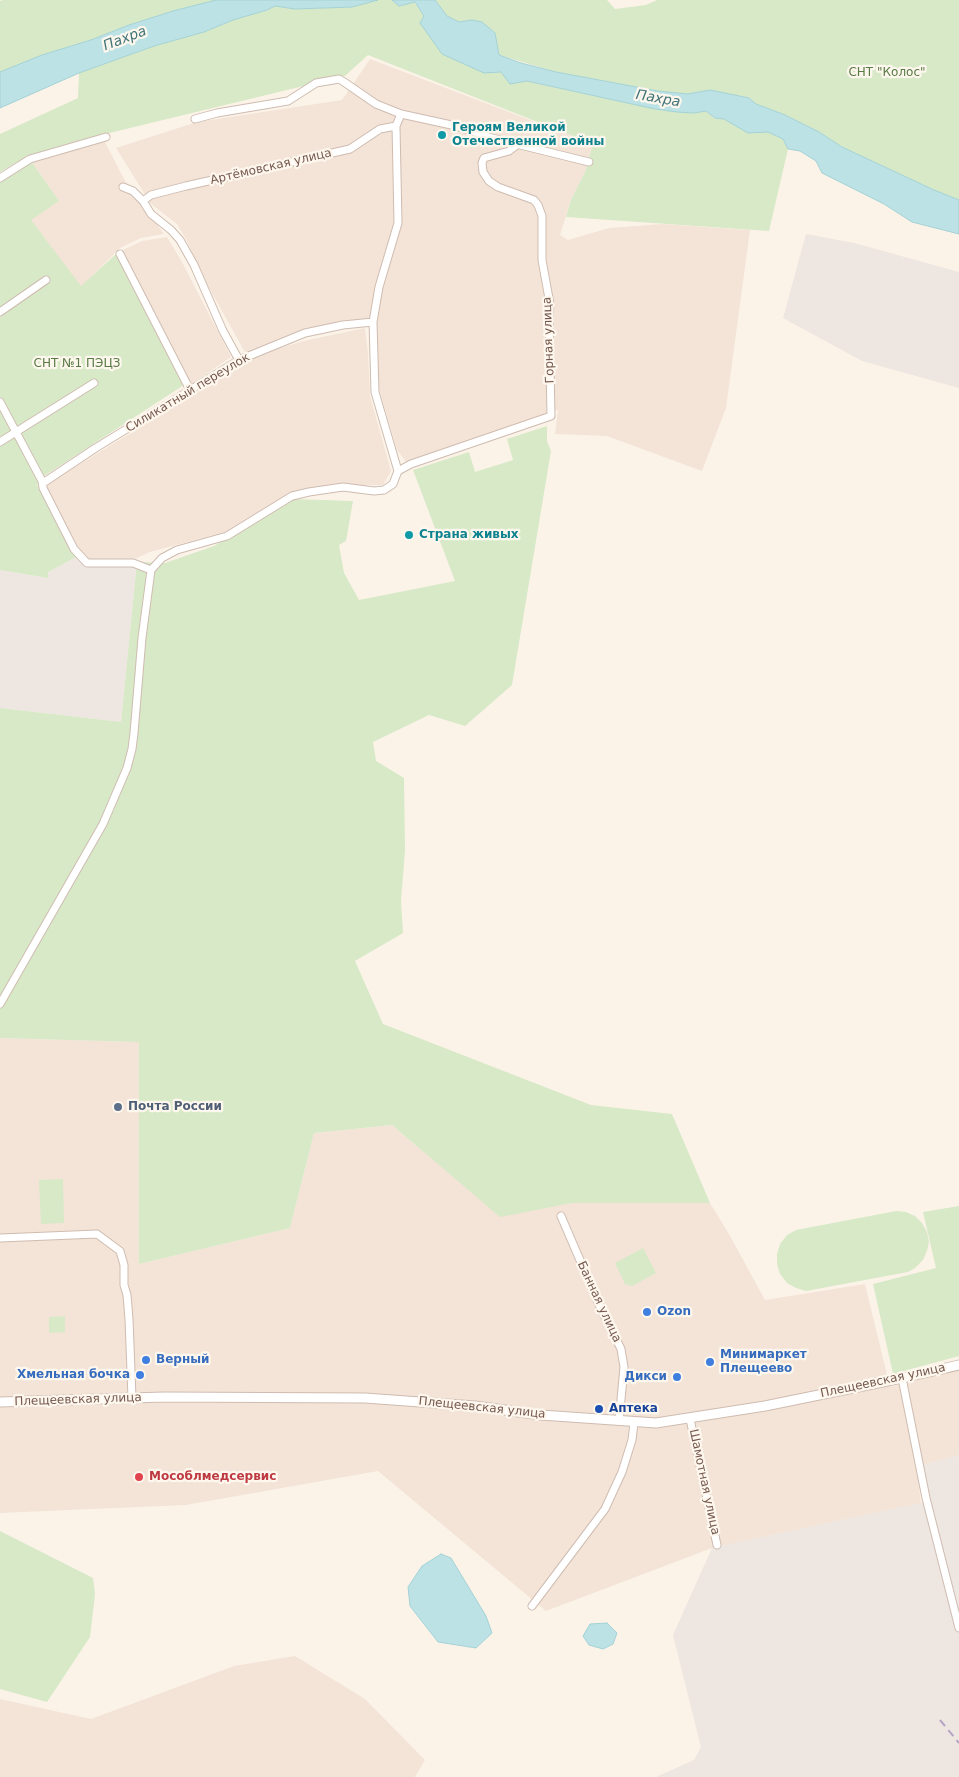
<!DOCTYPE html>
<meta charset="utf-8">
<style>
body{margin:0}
canvas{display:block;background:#fcf3e8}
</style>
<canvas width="959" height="1777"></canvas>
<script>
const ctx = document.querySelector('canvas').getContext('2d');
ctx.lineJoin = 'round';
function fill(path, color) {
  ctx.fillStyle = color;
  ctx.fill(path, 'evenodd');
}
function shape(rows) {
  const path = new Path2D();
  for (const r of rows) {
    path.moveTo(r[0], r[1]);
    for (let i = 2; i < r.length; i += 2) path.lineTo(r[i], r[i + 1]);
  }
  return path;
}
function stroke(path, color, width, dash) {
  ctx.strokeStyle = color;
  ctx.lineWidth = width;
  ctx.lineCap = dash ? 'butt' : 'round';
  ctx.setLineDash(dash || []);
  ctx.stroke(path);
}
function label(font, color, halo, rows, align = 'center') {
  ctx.font = font + ' "DejaVu Sans",sans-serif';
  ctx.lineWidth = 4.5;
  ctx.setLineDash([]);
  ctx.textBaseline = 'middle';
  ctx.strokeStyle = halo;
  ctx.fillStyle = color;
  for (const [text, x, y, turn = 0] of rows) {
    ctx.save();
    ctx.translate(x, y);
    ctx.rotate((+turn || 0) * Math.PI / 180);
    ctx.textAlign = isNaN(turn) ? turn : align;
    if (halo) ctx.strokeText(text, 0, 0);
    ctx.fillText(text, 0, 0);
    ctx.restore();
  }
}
fill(shape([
 [370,59,593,144,585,172,571,200,560,235,568,240,609,228,662,224,750,230,726,408,702,471,607,436,555,434,558,410,407,463,397,450,379,388,376,321,372,318,307,328,246,354,203,277,187,241,177,224,151,204,116,148,197,122,342,100],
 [104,140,125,181,164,234,141,238,120,248,81,287,30,219,59,201,31,161],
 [167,237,182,262,231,357,190,385,122,254,123,250,142,241],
 [365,328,368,353,370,396,391,471,383,485,346,485,291,494,232,530,150,552,137,558,94,565,86,562,46,486,49,483,245,363,269,351,308,340],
 [0,1038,139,1042,139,1264,290,1228,314,1133,392,1125,500,1216,572,1203,710,1203,729,1234,765,1300,865,1284,890,1387,959,1370,959,1455,916,1467,921,1503,712,1548,546,1611,378,1471,186,1505,0,1513],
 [295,1656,365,1699,425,1760,415,1777,0,1777,0,1699,91,1719,234,1666]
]), '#f3e4d7');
fill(shape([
 [806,234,854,243,959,272,959,388,862,361,783,318],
 [76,557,86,565,137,562,121,722,0,708,0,570,47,578,48,572],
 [959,1455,959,1777,656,1777,694,1760,701,1747,673,1635,712,1548,925,1502,916,1467]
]), '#ede6e1');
fill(shape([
 [3,0,216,0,173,11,129,25,91,40,42,55,0,72,0,1],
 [378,0,392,0,399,6,414,2,424,16,484,73,501,72,510,84,527,81,655,109,694,113,706,111,714,118,724,119,748,133,768,132,783,139,788,149,769,231,566,217,571,200,585,172,593,144,368,55,345,76,97,136,19,161,0,172,0,134,78,98,79,73,154,46,204,32,233,20,267,10,275,6,295,9,352,7],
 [435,0,607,0,615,9,646,5,657,0,959,0,959,200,934,190,842,147,819,132,785,115,756,104,749,98,710,90,688,94,658,91,556,72,499,55,495,33,482,22,472,20,459,22,447,16],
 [31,161,59,201,31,220,81,286,117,253,184,385,41,478,37,485,76,557,48,572,48,578,0,570,0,180],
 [547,426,547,441,551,451,512,685,465,726,429,715,373,742,376,761,404,778,405,850,401,901,403,933,355,961,383,1024,591,1105,672,1114,710,1203,572,1203,500,1217,392,1125,314,1133,290,1228,139,1264,139,1042,0,1038,0,708,121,722,137,562,165,563,214,546,294,499,353,501,346,541,339,545,344,573,359,600,455,581,413,470,469,452,475,472,513,460,507,439],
 [63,1179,64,1223,41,1224,39,1180],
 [959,1206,959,1356,893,1374,873,1284,936,1268,923,1212],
 [896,1211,906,1212,915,1216,922,1223,927,1232,929,1242,927,1251,923,1260,915,1268,908,1272,806,1291,796,1288,787,1283,780,1274,777,1264,777,1254,780,1244,787,1235,796,1230],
 [643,1248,656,1273,632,1286,625,1284,615,1263],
 [65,1316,65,1332,49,1333,49,1317],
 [0,1531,93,1578,95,1594,90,1637,47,1702,0,1689]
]), '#d7e9c7');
const water = shape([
 [216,0,378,0,352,7,295,9,275,6,267,10,233,20,204,32,154,46,79,73,0,108,0,72,42,55,91,40,129,25,173,11,216,0],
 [392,0,435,0,447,16,459,22,472,20,482,22,495,33,499,55,521,63,556,72,658,91,688,94,710,90,749,98,756,104,785,115,819,132,842,147,934,190,959,200,959,234,912,222,884,204,822,173,816,161,800,151,788,149,783,139,768,132,748,133,724,119,715,118,706,111,694,113,677,112,655,109,527,81,510,84,501,72,484,73,442,54,420,23,424,16,415,2,399,6,392,0],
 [441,1554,451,1558,486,1616,492,1633,476,1648,438,1642,410,1606,408,1587,422,1566,441,1554],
 [607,1623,617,1633,613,1644,603,1649,589,1645,583,1636,590,1624,607,1623]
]);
fill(water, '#bde2e5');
stroke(water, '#a3d2d6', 1);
const minor = shape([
 [195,119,217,113,288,101,316,83,339,79,344,82,376,104,401,114,456,126,492,138,589,162],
 [0,178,30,159,106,137],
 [123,187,133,191,143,201,151,214,171,230,180,240,194,265,223,331,239,360],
 [143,201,151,195,186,186,350,149,380,129,396,126],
 [120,254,190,390],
 [0,312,46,280],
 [0,402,42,481,43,488,74,549,87,563,133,563,151,570],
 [0,442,94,383],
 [398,471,411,464,551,416,549,315,550,304,542,260,542,216,538,205,534,200,498,187,489,181,483,172,482,163,484,158,509,151,518,144],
 [398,471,375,392,373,322,379,287,398,223,396,126,401,114],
 [43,483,94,449,239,360,305,333,343,325,373,322],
 [151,570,162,558,177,550,227,536,292,496,309,492,343,487,374,491,384,490,393,484,398,471],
 [0,1004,103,824,127,768,132,749,134,733,142,638,151,570],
 [561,1216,601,1309,621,1349,624,1367,619,1421],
 [0,1238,97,1234,120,1251,124,1265,124,1285,127,1295,129,1319,132,1398],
 [902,1378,926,1498,959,1628],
 [690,1419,717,1545],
 [532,1606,605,1509,622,1472,632,1440,634,1423]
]);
const tertiary = shape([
 [0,1402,164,1397,365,1398,475,1406,541,1415,656,1423,765,1406,902,1378,959,1365]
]);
stroke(minor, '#cfbcb1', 9);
stroke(tertiary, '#cfbcb1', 11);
stroke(minor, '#fff', 7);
stroke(tertiary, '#fff', 9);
stroke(shape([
 [940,1720,959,1743]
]), '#b5a6c6', 2, [8, 5]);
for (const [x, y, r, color] of [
 [442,135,5,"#0f9aa8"],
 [409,535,5,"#0f9aa8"],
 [118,1107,5,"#5c6f8a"],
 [647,1312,5,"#3f7fe0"],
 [146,1360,5,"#3f7fe0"],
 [710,1362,5,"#3f7fe0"],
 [140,1375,5,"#3f7fe0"],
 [677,1377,5,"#3f7fe0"],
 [599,1409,5,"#1a4fb4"],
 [139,1477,5,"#e0444e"]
]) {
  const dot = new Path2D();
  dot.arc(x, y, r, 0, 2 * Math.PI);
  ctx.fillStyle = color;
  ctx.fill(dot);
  stroke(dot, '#fef7ee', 2);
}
label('12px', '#587a45', '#fef7ee', [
 ["СНТ \"Колос\"",887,73],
 ["СНТ №1 ПЭЦЗ",77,364]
]);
label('bold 12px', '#0d838f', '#fef7ee', [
 ["Героям Великой",452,128],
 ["Отечественной войны",452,142],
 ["Страна живых",419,535]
], 'left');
label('12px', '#75584d', '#fef7ee', [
 ["Артёмовская улица",271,167,-13],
 ["Горная улица",549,340,-92],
 ["Силикатный переулок",188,393,-31],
 ["Банная улица",599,1302,65],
 ["Плещеевская улица",883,1381,-12],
 ["Плещеевская улица",78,1400,-2],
 ["Плещеевская улица",482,1408,6],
 ["Шамотная улица",704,1482,78]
]);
label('bold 12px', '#4e5e75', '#fef7ee', [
 ["Почта России",128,1107]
], 'left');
label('bold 12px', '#366cbe', '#fef7ee', [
 ["Ozon",657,1312],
 ["Минимаркет",720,1355],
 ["Плещеево",720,1369],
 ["Верный",156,1360],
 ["Хмельная бочка",130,1375,"right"],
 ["Дикси",667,1377,"right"]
], 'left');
label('bold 12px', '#164399', '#fef7ee', [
 ["Аптека",609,1409]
], 'left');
label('bold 12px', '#be3a42', '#fef7ee', [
 ["Мособлмедсервис",149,1477]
], 'left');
label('italic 14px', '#417479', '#fef7ee', [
 ["Пахра",125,39,-21],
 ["Пахра",658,99,10]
]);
</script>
